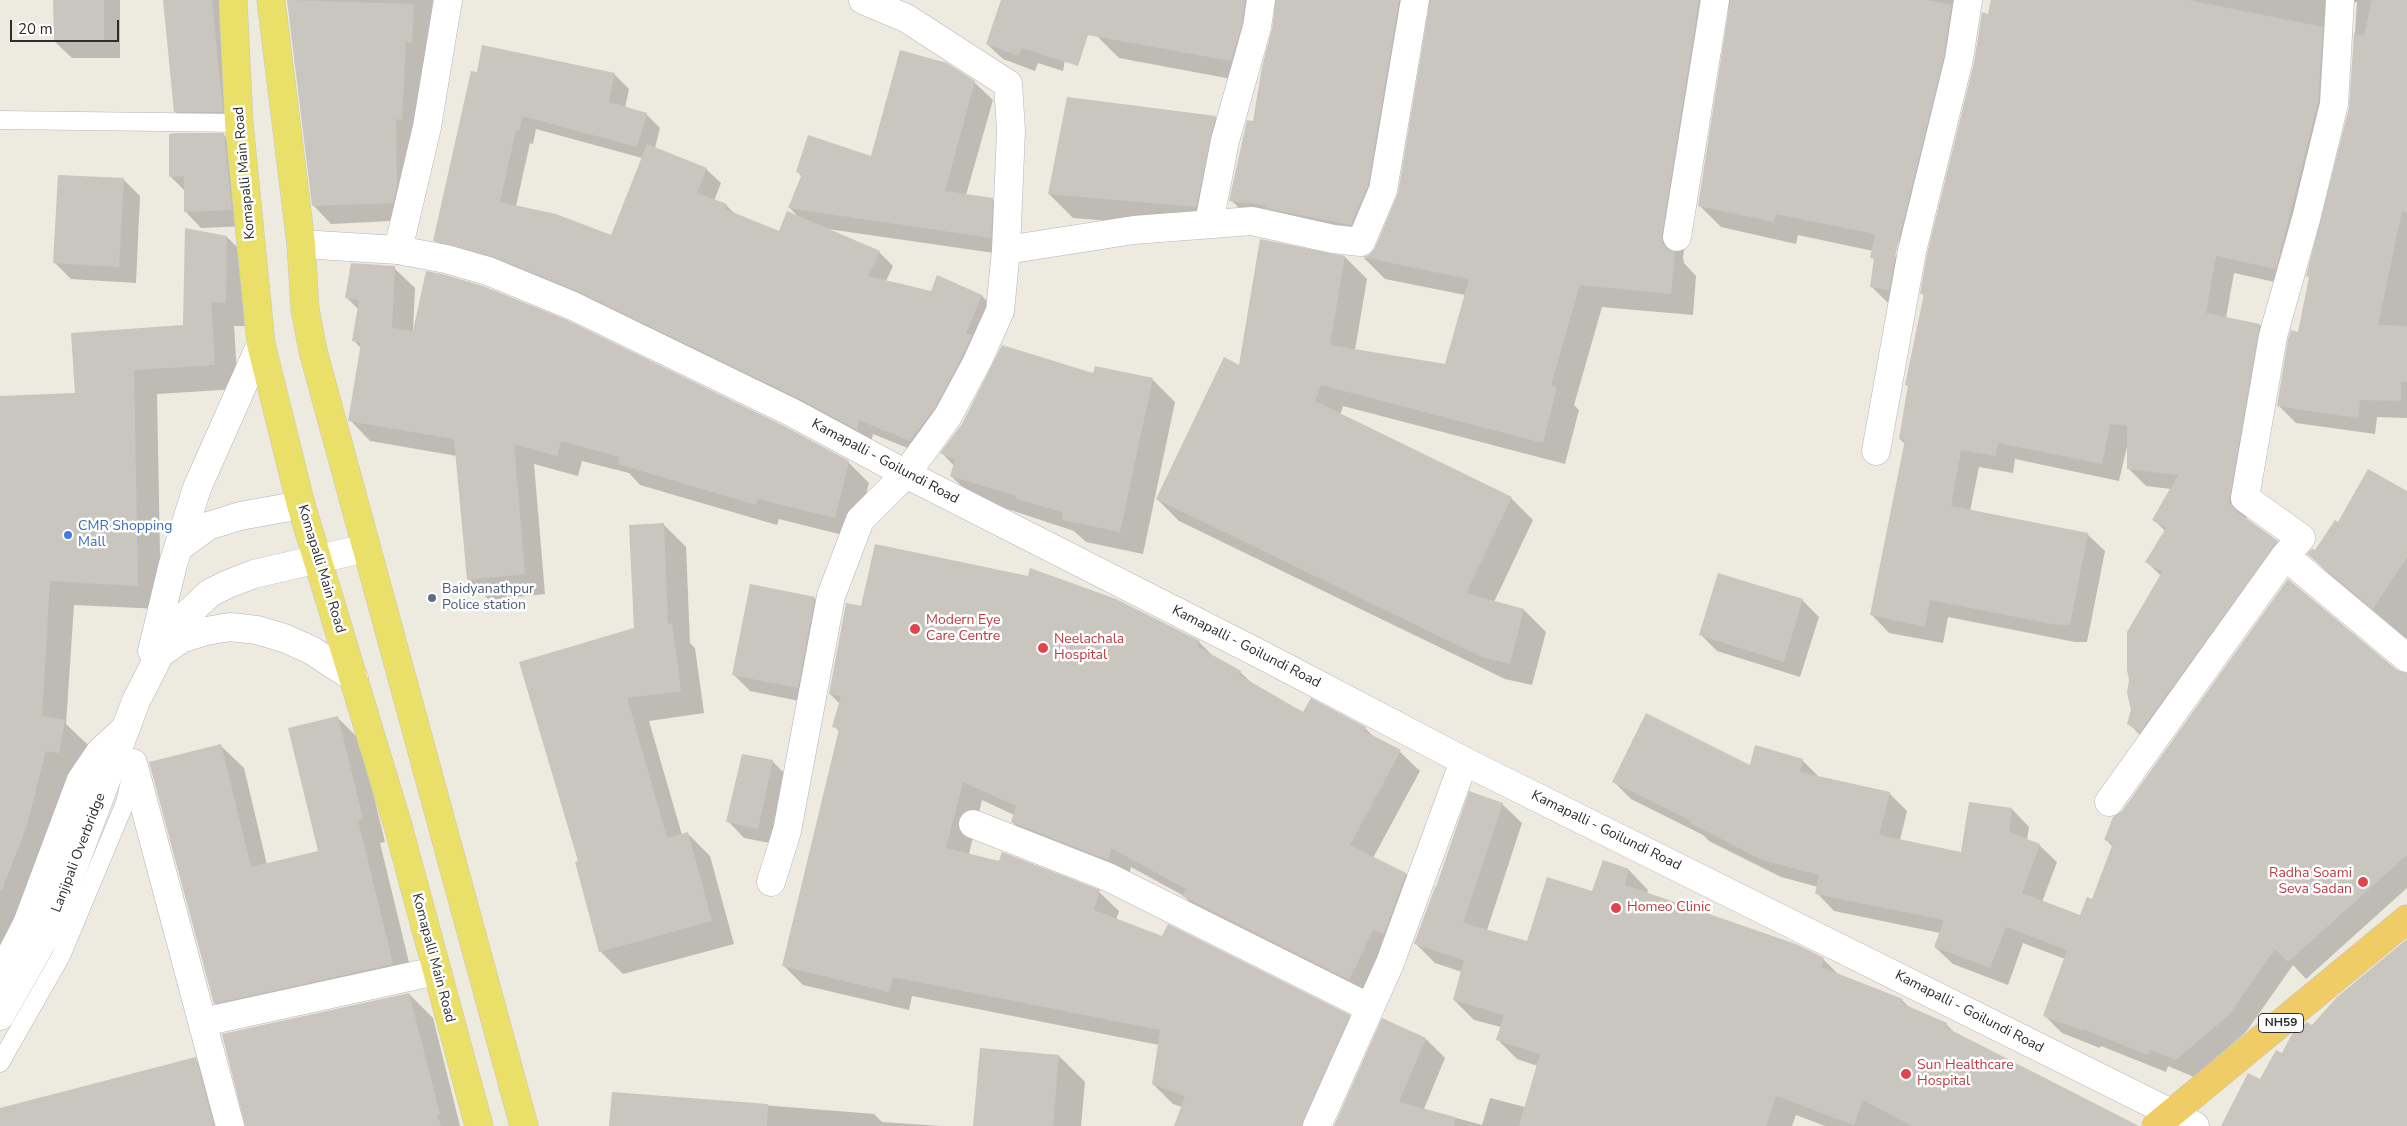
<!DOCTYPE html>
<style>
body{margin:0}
#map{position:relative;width:2407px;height:1126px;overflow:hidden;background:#edeae0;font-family:"Nunito Sans",sans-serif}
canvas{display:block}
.scale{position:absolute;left:10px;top:20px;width:109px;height:22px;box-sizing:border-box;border:2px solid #2d2d2d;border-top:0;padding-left:6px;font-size:15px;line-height:18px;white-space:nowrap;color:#2d2d2d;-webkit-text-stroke:4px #fff;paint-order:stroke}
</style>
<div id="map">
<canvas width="2407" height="1126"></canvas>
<div class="scale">20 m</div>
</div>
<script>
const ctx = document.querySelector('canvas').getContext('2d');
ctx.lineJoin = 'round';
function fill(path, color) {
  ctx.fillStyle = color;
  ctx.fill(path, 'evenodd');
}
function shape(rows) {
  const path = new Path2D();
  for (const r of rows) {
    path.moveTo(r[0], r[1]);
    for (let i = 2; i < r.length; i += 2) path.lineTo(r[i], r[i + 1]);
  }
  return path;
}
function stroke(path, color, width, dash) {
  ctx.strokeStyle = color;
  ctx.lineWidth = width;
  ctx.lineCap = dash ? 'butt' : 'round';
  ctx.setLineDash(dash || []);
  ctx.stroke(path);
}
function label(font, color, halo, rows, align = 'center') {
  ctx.font = font + ' "Nunito Sans",sans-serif';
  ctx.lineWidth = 5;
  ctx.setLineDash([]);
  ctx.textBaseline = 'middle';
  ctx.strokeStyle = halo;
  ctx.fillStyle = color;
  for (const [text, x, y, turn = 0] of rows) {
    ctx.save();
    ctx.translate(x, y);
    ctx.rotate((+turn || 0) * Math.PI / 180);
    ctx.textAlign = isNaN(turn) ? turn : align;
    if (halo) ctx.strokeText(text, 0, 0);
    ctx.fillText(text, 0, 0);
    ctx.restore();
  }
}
fill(shape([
 [55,0,120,0,120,58,72,58,55,42],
 [164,0,228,0,239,128,191,128,175,111],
 [288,0,433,0,430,60,424,60,420,137,411,220,331,224,313,205],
 [1002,0,1076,0,1063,71,1038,63,1035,71,1003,59,987,44],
 [1106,0,1968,0,1894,309,1872,287,1875,260,1871,257,1873,251,1798,235,1796,244,1721,227,1699,205,1731,8,1725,12,1721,20,1683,257,1684,263,1696,276,1693,315,1602,307,1574,405,1579,410,1565,464,1343,406,1340,415,1511,498,1533,520,1494,602,1524,610,1546,632,1532,685,1505,679,1179,521,1157,499,1240,367,1261,240,1345,257,1367,279,1355,350,1446,365,1465,295,1385,279,1364,258,1370,256,1376,249,1400,193,1431,8,1425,13,1373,247,1253,222,1231,200,1254,122,1277,8,1270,13,1253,83,1119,58,1097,36],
 [1897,241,1899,241,1896,257,1894,255],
 [1993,0,2407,0,2407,418,2377,417,2375,434,2296,423,2278,405,2298,333,2310,278,2308,276,2350,108,2357,2,2351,3,2293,286,2234,273,2226,318,2260,325,2277,343,2246,519,2277,542,2294,559,2146,741,2128,723,2161,576,2147,562,2165,531,2154,520,2171,489,2146,486,2128,468,2128,442,2119,481,2015,459,2013,473,1979,467,1970,511,2087,534,2105,551,2087,642,2075,642,1948,617,1943,643,1889,633,1872,615,1905,444,1900,439,1909,387,1906,384,1924,296,1922,293],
 [472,72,614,74,629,89,625,108,646,114,660,128,655,148,706,169,721,183,714,201,726,205,736,215,780,233,799,218,790,208,802,177,798,172,872,157,974,82,993,100,966,195,992,199,1010,217,1008,255,828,229,879,252,893,266,886,281,931,292,982,296,996,310,925,455,873,434,871,443,449,255,435,240],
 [536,129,642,158,612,237,516,206,530,143,533,144],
 [1215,117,1239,141,1220,230,1073,218,1049,194],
 [224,135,240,151,248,226,201,228,185,211,185,191,170,176],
 [124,180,140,196,136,283,71,279,55,263],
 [227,237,251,261,249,326,234,326,238,389,157,394,161,609,74,605,66,724,88,745,83,776,0,957,0,397,76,395,184,326],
 [394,268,415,288,413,331,848,462,869,483,855,538,779,519,777,525,640,485,629,473,582,461,578,476,534,464,545,594,489,600,468,579,457,456,370,441,350,420,362,349,354,341,359,310,346,297],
 [1153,380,1175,402,1143,554,1086,542,1074,531,974,498,951,476,954,466,942,453],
 [2407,493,2407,639,2327,572,2309,554,2315,552,2339,524],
 [663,524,686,547,690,643,695,648,704,713,649,721,682,835,687,833,710,856,734,944,623,974,600,951,580,862,635,629],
 [814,598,831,614,814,704,750,691,733,674],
 [1802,600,1819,617,1800,677,1717,651,1701,635],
 [862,607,1199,642,1213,656,1240,672,1253,684,1304,713,1365,728,1375,738,1400,752,1420,771,1373,858,1406,874,1425,894,1369,999,1203,916,1184,896,1131,867,1128,879,1032,841,1012,822,1014,815,982,800,969,854,1099,892,1119,911,1116,920,1349,1016,1368,1036,1328,1126,1176,1126,1182,1107,1173,1104,1153,1084,1159,1045,912,996,909,1010,803,985,784,966,840,732,834,726,840,704,830,694],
 [2396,671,2407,674,2407,888,2306,979,2293,965,2246,1032,2194,1077,2168,1066,2166,1072,2101,1046,2100,1048,2062,1033,2045,1016,2065,959,2023,943,2008,985,1953,964,1935,947,1940,933,1834,911,1817,893,1818,887,1781,877,1709,841,1703,835,1631,799,1614,782,1802,760,1820,778,1889,793,1907,811,1900,840,1962,853,2012,809,2029,827,2027,840,2039,845,2057,862,2042,902,2081,917,2092,901,2113,847,2105,839],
 [338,718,360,740,385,842,380,843,415,987,238,1026,215,1003,221,746,244,768,267,865,319,852],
 [743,755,773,762,789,778,775,844,744,838,728,821],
 [1502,804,1522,823,1487,930,1528,942,1593,893,1629,870,1648,890,1647,894,1823,959,1841,977,1902,1000,1910,1008,1946,1024,1956,1034,2119,1126,1825,1126,1796,1115,1792,1126,1335,1126,1426,1039,1445,1058,1424,1109,1482,1125,1490,1098,1525,1107,1538,1066,1517,1059,1498,1040,1501,1027,1474,1020,1454,1000,1462,972,1435,963,1415,943],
 [409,994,433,1018,460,1126,246,1126],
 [1059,1056,1085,1082,1081,1126,974,1126],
 [195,1059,219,1083,231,1126,22,1126],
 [613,1093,874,1114,882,1122,941,1126,610,1126]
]), '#0003');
fill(shape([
 [53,0,104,0,104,42,54,42],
 [163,0,212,0,223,112,174,112],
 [287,0,414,4,412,43,406,42,402,120,396,119,397,186,393,203,312,206],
 [1001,0,1245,0,1242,24,1231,61,1088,35,1078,66,1022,48,1019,56,986,44],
 [1276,0,1399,0,1368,186,1351,225,1265,208,1265,205,1229,201,1247,120,1253,121,1262,67,1272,29],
 [1430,0,1699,0,1662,235,1662,242,1667,249,1675,252,1671,294,1580,285,1551,385,1557,387,1543,443,1321,385,1315,401,1512,497,1466,593,1524,609,1510,664,1482,657,1156,499,1224,357,1239,365,1260,239,1345,256,1330,345,1445,364,1469,279,1362,257,1369,255,1375,248,1398,193],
 [1730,0,1927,0,1951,5,1944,56,1897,247,1889,290,1870,287,1874,258,1870,258,1875,234,1776,214,1774,222,1698,206],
 [1991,0,2188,0,2323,27,2318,102,2276,269,2216,256,2206,313,2260,324,2229,502,2236,511,2278,541,2140,732,2127,724,2131,710,2127,693,2129,680,2127,670,2127,632,2162,572,2145,562,2166,528,2152,520,2178,475,2127,469,2127,426,2110,424,2102,464,1998,443,1996,456,1961,450,1951,506,2088,533,2070,625,2057,625,1930,600,1925,627,1870,615,1905,440,1899,439,1908,385,1905,385,1924,294,1920,294,1927,254,1974,63,1982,12,1988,14],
 [2372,0,2407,0,2407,213,2402,211,2378,325,2407,326,2407,382,2401,382,2401,401,2360,400,2358,418,2277,406,2288,339,2291,330,2298,332,2309,277,2306,276,2349,108,2354,33,2364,36],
 [482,45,615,73,609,102,647,113,637,147,522,116,519,131,516,130,500,202,556,214,611,235,647,144,707,168,697,193,727,204,725,209,779,231,787,211,880,251,868,276,931,291,937,275,982,295,966,333,972,335,963,355,935,408,910,441,859,420,857,430,800,399,579,292,494,257,433,241,471,71,477,72],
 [900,50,947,63,975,81,945,191,993,198,991,238,788,208,802,174,796,172,808,135,871,156],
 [1067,97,1216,116,1196,207,1048,194],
 [176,133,224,133,232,210,184,212,184,176,169,177,169,134],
 [58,175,124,178,119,267,53,263],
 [185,228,227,236,226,303,211,302,215,365,134,370,138,586,50,581,42,716,65,720,59,753,46,751,27,825,2,890,0,890,0,396,75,393,71,333,183,325],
 [351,263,395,266,392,328,413,331,426,271,442,274,483,286,567,320,786,427,849,461,835,518,758,499,756,505,618,464,620,457,561,441,557,456,514,444,525,574,467,580,454,439,348,421,361,343,352,341,359,300,345,298],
 [1002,345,1093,373,1095,366,1153,378,1120,532,1062,520,1063,512,1016,499,1017,496,950,476,955,460,940,453,962,424],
 [2368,469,2407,491,2407,557,2373,609,2307,554,2312,549,2315,550,2335,520,2338,522],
 [664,523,668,624,672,623,681,691,627,698,667,838,688,832,712,921,599,952,575,862,578,861,519,662,634,628,629,525],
 [875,544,1028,576,1030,568,1116,599,1200,641,1197,646,1241,671,1239,675,1303,712,1311,698,1366,727,1364,731,1401,750,1350,845,1406,873,1384,934,1373,930,1349,980,1182,896,1186,889,1111,848,1108,860,1011,822,1016,806,963,782,946,848,999,861,1002,852,1100,890,1094,910,1162,936,1168,924,1350,1015,1302,1126,1174,1126,1185,1096,1152,1084,1160,1030,893,977,889,992,782,966,839,729,832,727,841,696,829,694,846,603,861,606],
 [1718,573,1803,599,1784,662,1699,635],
 [2288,579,2397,670,2407,673,2407,855,2288,962,2275,949,2229,1015,2176,1060,2150,1050,2148,1055,2083,1029,2083,1031,2043,1016,2067,950,2006,927,1990,968,1934,947,1944,920,1815,894,1819,875,1762,860,1690,823,1691,821,1612,782,1646,713,1750,765,1755,745,1803,759,1800,772,1890,792,1879,835,1961,852,1969,802,2012,808,2009,832,2040,844,2022,893,2080,915,2087,897,2092,899,2113,843,2104,840,2113,817,2122,811],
 [750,584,815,597,798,688,732,675],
 [338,716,363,819,358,820,393,964,214,1004,149,762,221,744,251,867,318,851,288,728],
 [742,754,773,760,758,829,726,822],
 [1469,791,1503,803,1463,923,1527,941,1547,877,1592,891,1603,860,1629,869,1625,885,1796,944,1824,958,1821,967,1903,999,1901,1003,1947,1023,1945,1027,2139,1126,1912,1126,1863,1100,1854,1125,1776,1096,1766,1126,1519,1126,1540,1054,1496,1040,1504,1015,1453,1000,1464,960,1414,944,1435,887,1436,887],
 [2407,939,2407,1126,2221,1126,2248,1073,2260,1079,2276,1050,2282,1053,2292,1034,2307,1022,2312,1025,2337,997],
 [409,993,440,1114,437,1115,441,1126,245,1126,222,1034],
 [1382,1018,1426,1038,1399,1102,1455,1117,1454,1126,1334,1126],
 [980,1048,1059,1055,1053,1126,973,1126],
 [196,1057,214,1126,0,1126,0,1108],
 [612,1092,768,1104,767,1126,609,1126]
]), '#c9c6bf');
const service = shape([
 [0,120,239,123],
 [0,1063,61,956,125,803,132,772]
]);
const minor = shape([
 [863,0,906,18,1008,84,1011,131,1006,250],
 [1209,223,1225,141,1257,27,1261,0],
 [1677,237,1715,0],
 [398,250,427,127,448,0],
 [1876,451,1912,251,1959,59,1968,0],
 [2285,556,2407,658],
 [133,763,230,1126],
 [2109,802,2285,556,2301,538,2245,498,2273,336,2306,219,2334,104,2340,0],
 [973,824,1108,877,1370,1008],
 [771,882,787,831,831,596,860,520,906,474,948,416,977,362,1000,311,1006,250,1134,230,1252,221,1333,239,1361,242,1383,190,1415,0],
 [0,976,27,924,81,780,100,752,126,728],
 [203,1022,436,971],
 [2171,1113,2195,1126],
 [1317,1126,1390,963,1464,761]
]);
const tertiary = shape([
 [301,244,398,250,446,259,488,271,573,306,793,413,906,474,1260,654,1464,761,2171,1113],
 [178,548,208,526,240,516,301,505],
 [152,651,173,564,197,488,261,344],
 [161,653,181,639,206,631,230,627,257,630,284,638,311,650,354,678],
 [0,1016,51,926,136,701,170,634,181,620,210,593,228,584,254,574,366,548]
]);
const primary = shape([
 [233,0,239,123,261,344,301,505,398,826,479,1126],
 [271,0,301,244,305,309,313,351,524,1126]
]);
const trunk = shape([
 [2156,1126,2407,919]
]);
stroke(service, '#b3b4bf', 19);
stroke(minor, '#b3b4bf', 29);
stroke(tertiary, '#b3b4bf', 29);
stroke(primary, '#c8c8c8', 29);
stroke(trunk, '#c8c8c8', 29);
stroke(service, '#fff', 18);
stroke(minor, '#fff', 28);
stroke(tertiary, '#fff', 28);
stroke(primary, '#e9df69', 28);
stroke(trunk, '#efcc66', 28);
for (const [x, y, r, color] of [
 [68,535,5,"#3f7fe0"],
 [432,598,5,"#5c6f8a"],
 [915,629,6,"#e0444e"],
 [1043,648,6,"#e0444e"],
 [2363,882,6,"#e0444e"],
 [1616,908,6,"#e0444e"],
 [1906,1074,6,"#e0444e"]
]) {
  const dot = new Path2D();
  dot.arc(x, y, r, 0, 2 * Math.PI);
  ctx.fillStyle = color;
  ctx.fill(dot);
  stroke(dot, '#fff', 2);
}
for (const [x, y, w] of [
 [2281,1023,45]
]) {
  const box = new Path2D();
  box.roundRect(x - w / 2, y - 9.5, w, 19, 4);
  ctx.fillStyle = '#fff';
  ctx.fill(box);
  stroke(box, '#2d2d2d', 1);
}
label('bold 12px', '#2d2d2d', null, [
 ["NH59",2281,1023]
]);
label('14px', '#2d2d2d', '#fff', [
 ["Komapalli Main Road",245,173,-95],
 ["Kamapalli - Goilundi Road",885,462,28],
 ["Komapalli Main Road",321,569,73],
 ["Kamapalli - Goilundi Road",1246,647,27],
 ["Kamapalli - Goilundi Road",1606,831,26],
 ["Lanjipali Overbridge",79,853,-69],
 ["Komapalli Main Road",433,958,75],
 ["Kamapalli - Goilundi Road",1969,1012,27]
]);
label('14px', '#366cbe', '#fff', [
 ["CMR Shopping",78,527],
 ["Mall",78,543]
], 'left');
label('14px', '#4e5e75', '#fff', [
 ["Baidyanathpur",442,590],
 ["Police station",442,606]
], 'left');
label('14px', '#be3a42', '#fff', [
 ["Modern Eye",926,621],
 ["Care Centre",926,637],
 ["Neelachala",1054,640],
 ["Hospital",1054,656],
 ["Radha Soami",2352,874,"right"],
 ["Seva Sadan",2352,890,"right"],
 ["Homeo Clinic",1627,908],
 ["Sun Healthcare",1917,1066],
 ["Hospital",1917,1082]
], 'left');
</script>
